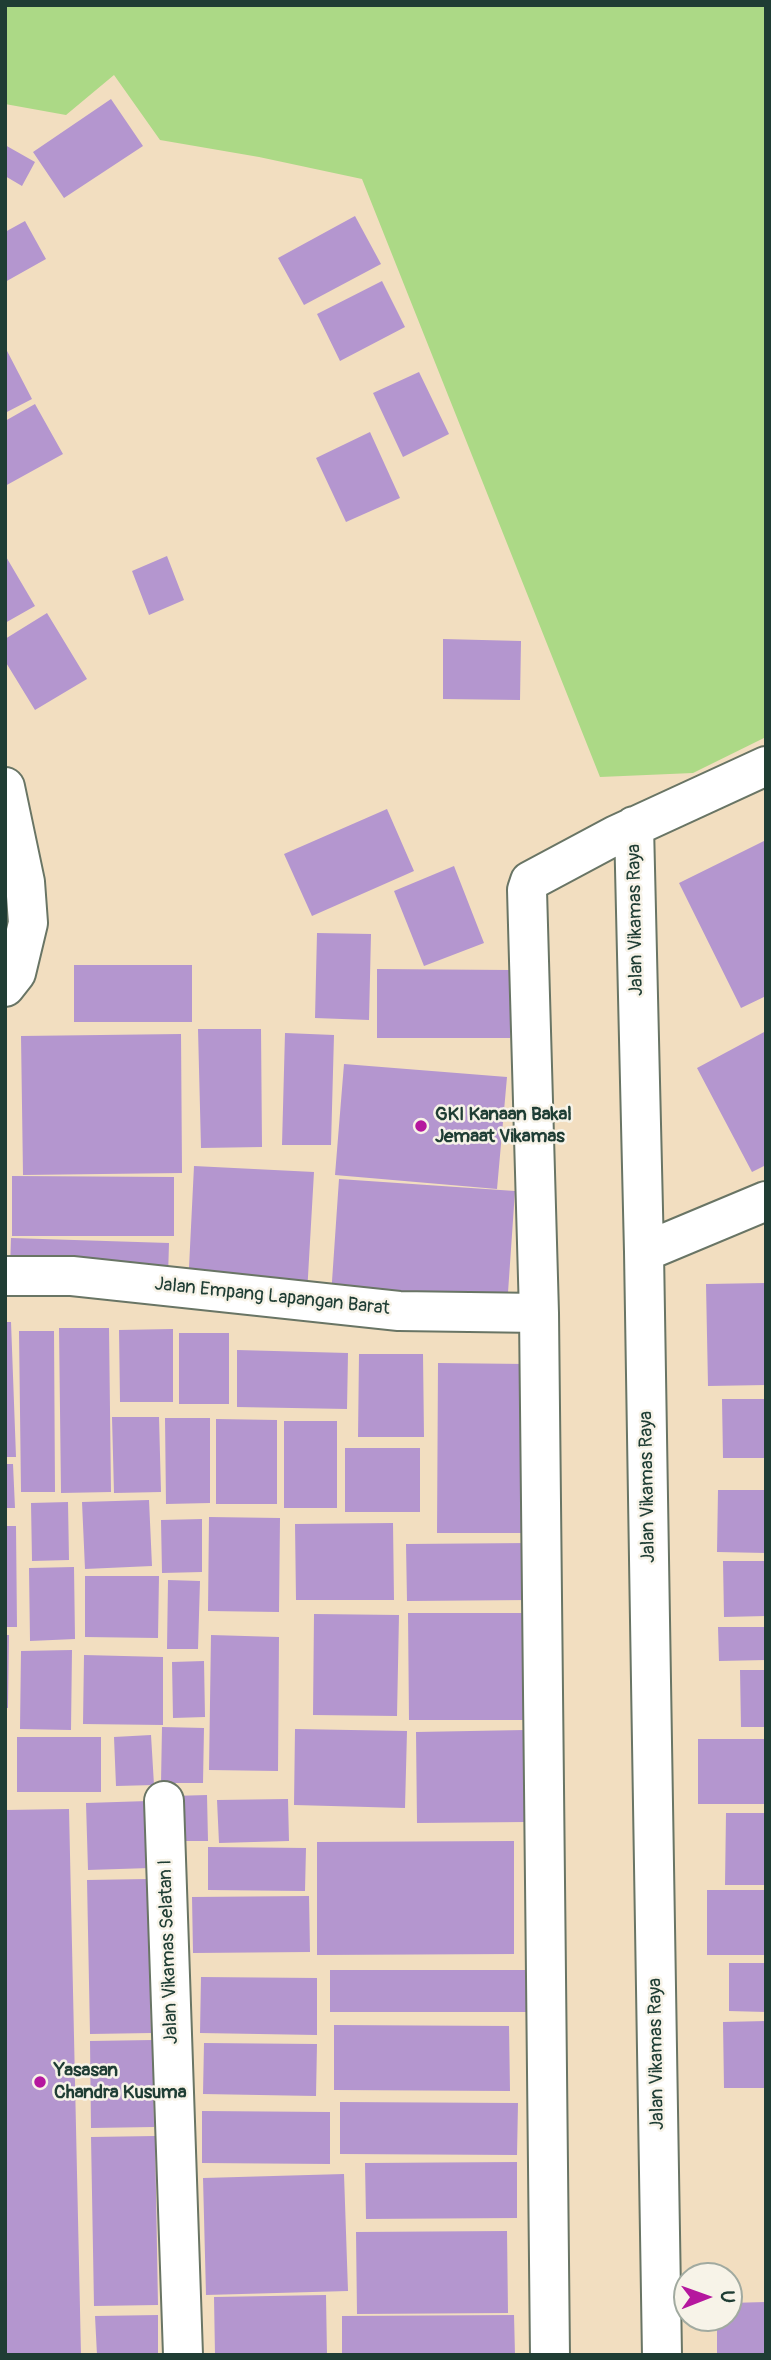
<!DOCTYPE html>
<style>
body{margin:0}
#map{position:relative;width:771px;height:2360px;overflow:hidden;background:#f2dec0;font-family:Pangolin,sans-serif}
canvas{display:block}
.frame{position:absolute;inset:0;border:7px solid #1f3d34;pointer-events:none}
.north{position:absolute;left:673px;top:2262px;width:70px;height:70px;box-sizing:border-box;background:#f7f3e8;border:2px solid #a1aaa0;border-radius:50%;rotate:89deg;font-size:19px;font-weight:700;line-height:28px;text-align:center;color:#1f3d34}
.north::after{content:'';display:block;margin:auto;width:24px;height:32px;background:#b5179e;clip-path:polygon(50% 0,100% 100%,50% 72%,0 100%)}
</style>
<div id="map">
<canvas width="771" height="2360"></canvas>
<div class="frame"></div>
<div class="north">U</div>
</div>
<script>
const ctx = document.querySelector('canvas').getContext('2d');
ctx.lineJoin = 'round';
function fill(path, color) {
  ctx.fillStyle = color;
  ctx.fill(path, 'evenodd');
}
function shape(rows) {
  const path = new Path2D();
  for (const r of rows) {
    path.moveTo(r[0], r[1]);
    for (let i = 2; i < r.length; i += 2) path.lineTo(r[i], r[i + 1]);
  }
  return path;
}
function stroke(path, color, width, dash) {
  ctx.strokeStyle = color;
  ctx.lineWidth = width;
  ctx.lineCap = dash ? 'butt' : 'round';
  ctx.setLineDash(dash || []);
  ctx.stroke(path);
}
function label(font, color, halo, rows, align = 'center') {
  ctx.font = font + ' Pangolin,sans-serif';
  ctx.lineWidth = 5;
  ctx.setLineDash([]);
  ctx.textBaseline = 'middle';
  ctx.strokeStyle = halo;
  ctx.fillStyle = color;
  for (const [text, x, y, turn = 0] of rows) {
    ctx.save();
    ctx.translate(x, y);
    ctx.rotate((+turn || 0) * Math.PI / 180);
    ctx.textAlign = isNaN(turn) ? turn : align;
    if (halo) ctx.strokeText(text, 0, 0);
    ctx.fillText(text, 0, 0);
    ctx.restore();
  }
}
fill(shape([
 [5,5,766,5,766,737,693,773,600,777,362,179,259,157,160,140,114,75,66,115,5,104]
]), '#acd986');
fill(shape([
 [111,99,143,146,64,198,33,152],
 [5,145,35,162,22,186,5,176],
 [355,216,381,264,304,305,278,258],
 [25,221,46,259,5,282,5,232],
 [382,281,405,327,340,361,317,314],
 [5,347,32,399,5,413],
 [419,372,449,434,403,457,373,393],
 [35,404,63,454,5,486,5,421],
 [370,432,400,498,346,522,316,458],
 [5,555,35,606,5,623],
 [167,556,184,600,149,615,132,571],
 [47,613,87,679,35,710,5,661,5,639],
 [443,639,521,641,520,700,443,699],
 [387,809,414,871,312,916,284,854],
 [766,840,766,996,741,1008,679,883],
 [454,866,484,943,424,966,394,891],
 [317,933,371,934,369,1020,315,1018],
 [74,965,192,965,192,1022,74,1022],
 [377,969,510,970,510,1038,377,1038],
 [198,1029,261,1029,262,1147,201,1148],
 [766,1031,766,1165,752,1172,697,1068],
 [285,1033,334,1035,331,1145,282,1145],
 [181,1034,182,1173,23,1175,21,1036],
 [344,1064,507,1077,497,1189,335,1175],
 [194,1166,314,1172,307,1294,188,1288],
 [12,1176,174,1177,174,1236,12,1236],
 [339,1179,515,1191,507,1307,331,1296],
 [11,1238,169,1243,168,1277,10,1271],
 [766,1283,766,1385,708,1386,706,1284],
 [5,1322,11,1322,16,1457,5,1457],
 [59,1328,109,1328,111,1492,61,1493],
 [173,1329,173,1402,120,1402,119,1330],
 [19,1331,54,1331,55,1492,21,1492],
 [179,1333,229,1333,229,1404,179,1404],
 [237,1350,348,1353,347,1409,237,1407],
 [359,1354,423,1354,424,1437,358,1437],
 [438,1363,526,1364,525,1533,437,1533],
 [722,1399,766,1399,766,1458,723,1458],
 [112,1417,159,1417,161,1492,114,1493],
 [165,1418,210,1418,210,1503,166,1504],
 [216,1419,277,1420,277,1504,216,1504],
 [284,1421,337,1421,337,1508,284,1508],
 [345,1448,420,1448,420,1512,345,1512],
 [5,1464,13,1464,15,1508,5,1508],
 [718,1490,766,1490,766,1553,717,1552],
 [149,1500,152,1566,85,1569,82,1502],
 [68,1502,69,1560,32,1561,31,1503],
 [209,1517,280,1518,279,1612,208,1611],
 [202,1519,202,1572,162,1573,161,1520],
 [393,1523,394,1600,296,1600,295,1524],
 [5,1526,16,1526,17,1627,5,1627],
 [529,1543,530,1600,407,1601,406,1544],
 [723,1561,766,1561,766,1616,724,1617],
 [74,1567,75,1639,30,1641,29,1568],
 [85,1576,159,1576,158,1638,85,1637],
 [168,1580,200,1581,198,1649,167,1649],
 [408,1613,533,1613,532,1720,409,1720],
 [314,1614,399,1615,397,1716,313,1715],
 [718,1627,766,1627,766,1660,719,1661],
 [5,1635,9,1635,8,1708,5,1708],
 [211,1635,279,1637,278,1771,209,1770],
 [72,1650,71,1730,20,1729,21,1651],
 [84,1655,163,1657,163,1725,83,1724],
 [204,1661,205,1717,173,1718,172,1662],
 [740,1670,766,1670,766,1727,741,1727],
 [162,1727,204,1728,203,1783,161,1783],
 [295,1729,407,1731,405,1808,294,1805],
 [525,1730,526,1822,417,1823,416,1732],
 [151,1735,154,1785,116,1786,114,1737],
 [17,1737,101,1737,101,1792,17,1792],
 [698,1739,766,1739,766,1804,698,1804],
 [207,1795,208,1841,173,1841,173,1796],
 [288,1799,289,1841,219,1843,217,1800],
 [148,1801,150,1868,88,1870,86,1803],
 [69,1809,81,2355,5,2355,5,1810],
 [726,1813,766,1813,766,1885,725,1885],
 [514,1841,514,1954,317,1955,317,1842],
 [208,1847,306,1848,305,1891,208,1890],
 [148,1879,151,2033,90,2034,87,1880],
 [707,1890,766,1890,766,1955,707,1955],
 [309,1896,310,1952,193,1953,192,1897],
 [729,1963,766,1963,766,2012,729,2011],
 [330,1970,526,1970,526,2012,330,2012],
 [201,1977,317,1978,317,2035,200,2033],
 [766,2021,766,2088,724,2088,723,2022],
 [334,2025,509,2026,510,2091,334,2090],
 [153,2040,154,2127,91,2128,90,2041],
 [204,2043,317,2044,316,2096,203,2094],
 [340,2102,518,2103,517,2155,340,2154],
 [202,2111,330,2112,330,2164,202,2163],
 [155,2136,158,2305,94,2306,91,2137],
 [517,2162,517,2218,366,2219,365,2163],
 [344,2174,348,2291,206,2295,203,2178],
 [507,2231,508,2313,357,2314,356,2232],
 [326,2295,327,2355,215,2355,214,2297],
 [766,2302,766,2355,717,2355,717,2318,729,2318,729,2303],
 [158,2315,158,2355,97,2355,95,2316],
 [514,2315,515,2355,342,2355,342,2316]
]), '#b496cf');
const minor = shape([
 [5,787,25,882,28,923,16,973,5,987],
 [634,826,644,1252,662,2355],
 [644,1252,766,1201],
 [5,1276,72,1276,399,1311,539,1313],
 [164,1801,183,2355],
 [550,2355,539,1313,527,890,530,881,616,835,766,766]
]);
stroke(minor, '#697565', 42);
stroke(minor, '#fff', 38);
for (const [x, y, r, color] of [
 [421,1126,7,"#b5179e"],
 [40,2082,7,"#b5179e"]
]) {
  const dot = new Path2D();
  dot.arc(x, y, r, 0, 2 * Math.PI);
  ctx.fillStyle = color;
  ctx.fill(dot);
  stroke(dot, '#f7f3e8', 2.5);
}
label('19px', '#1f3d34', '#f7f3e8', [
 ["Jalan Vikamas Raya",636,920,-91],
 ["Jalan Empang Lapangan Barat",272,1297,6],
 ["Jalan Vikamas Raya",648,1487,-91],
 ["Jalan Vikamas Selatan I",169,1952,-92],
 ["Jalan Vikamas Raya",657,2054,-91]
]);
label('bold 19px', '#1f3d34', '#f7f3e8', [
 ["GKI Kanaan Bakal",435,1115],
 ["Jemaat Vikamas",435,1137],
 ["Yasasan",54,2071],
 ["Chandra Kusuma",54,2093]
], 'left');
</script>
